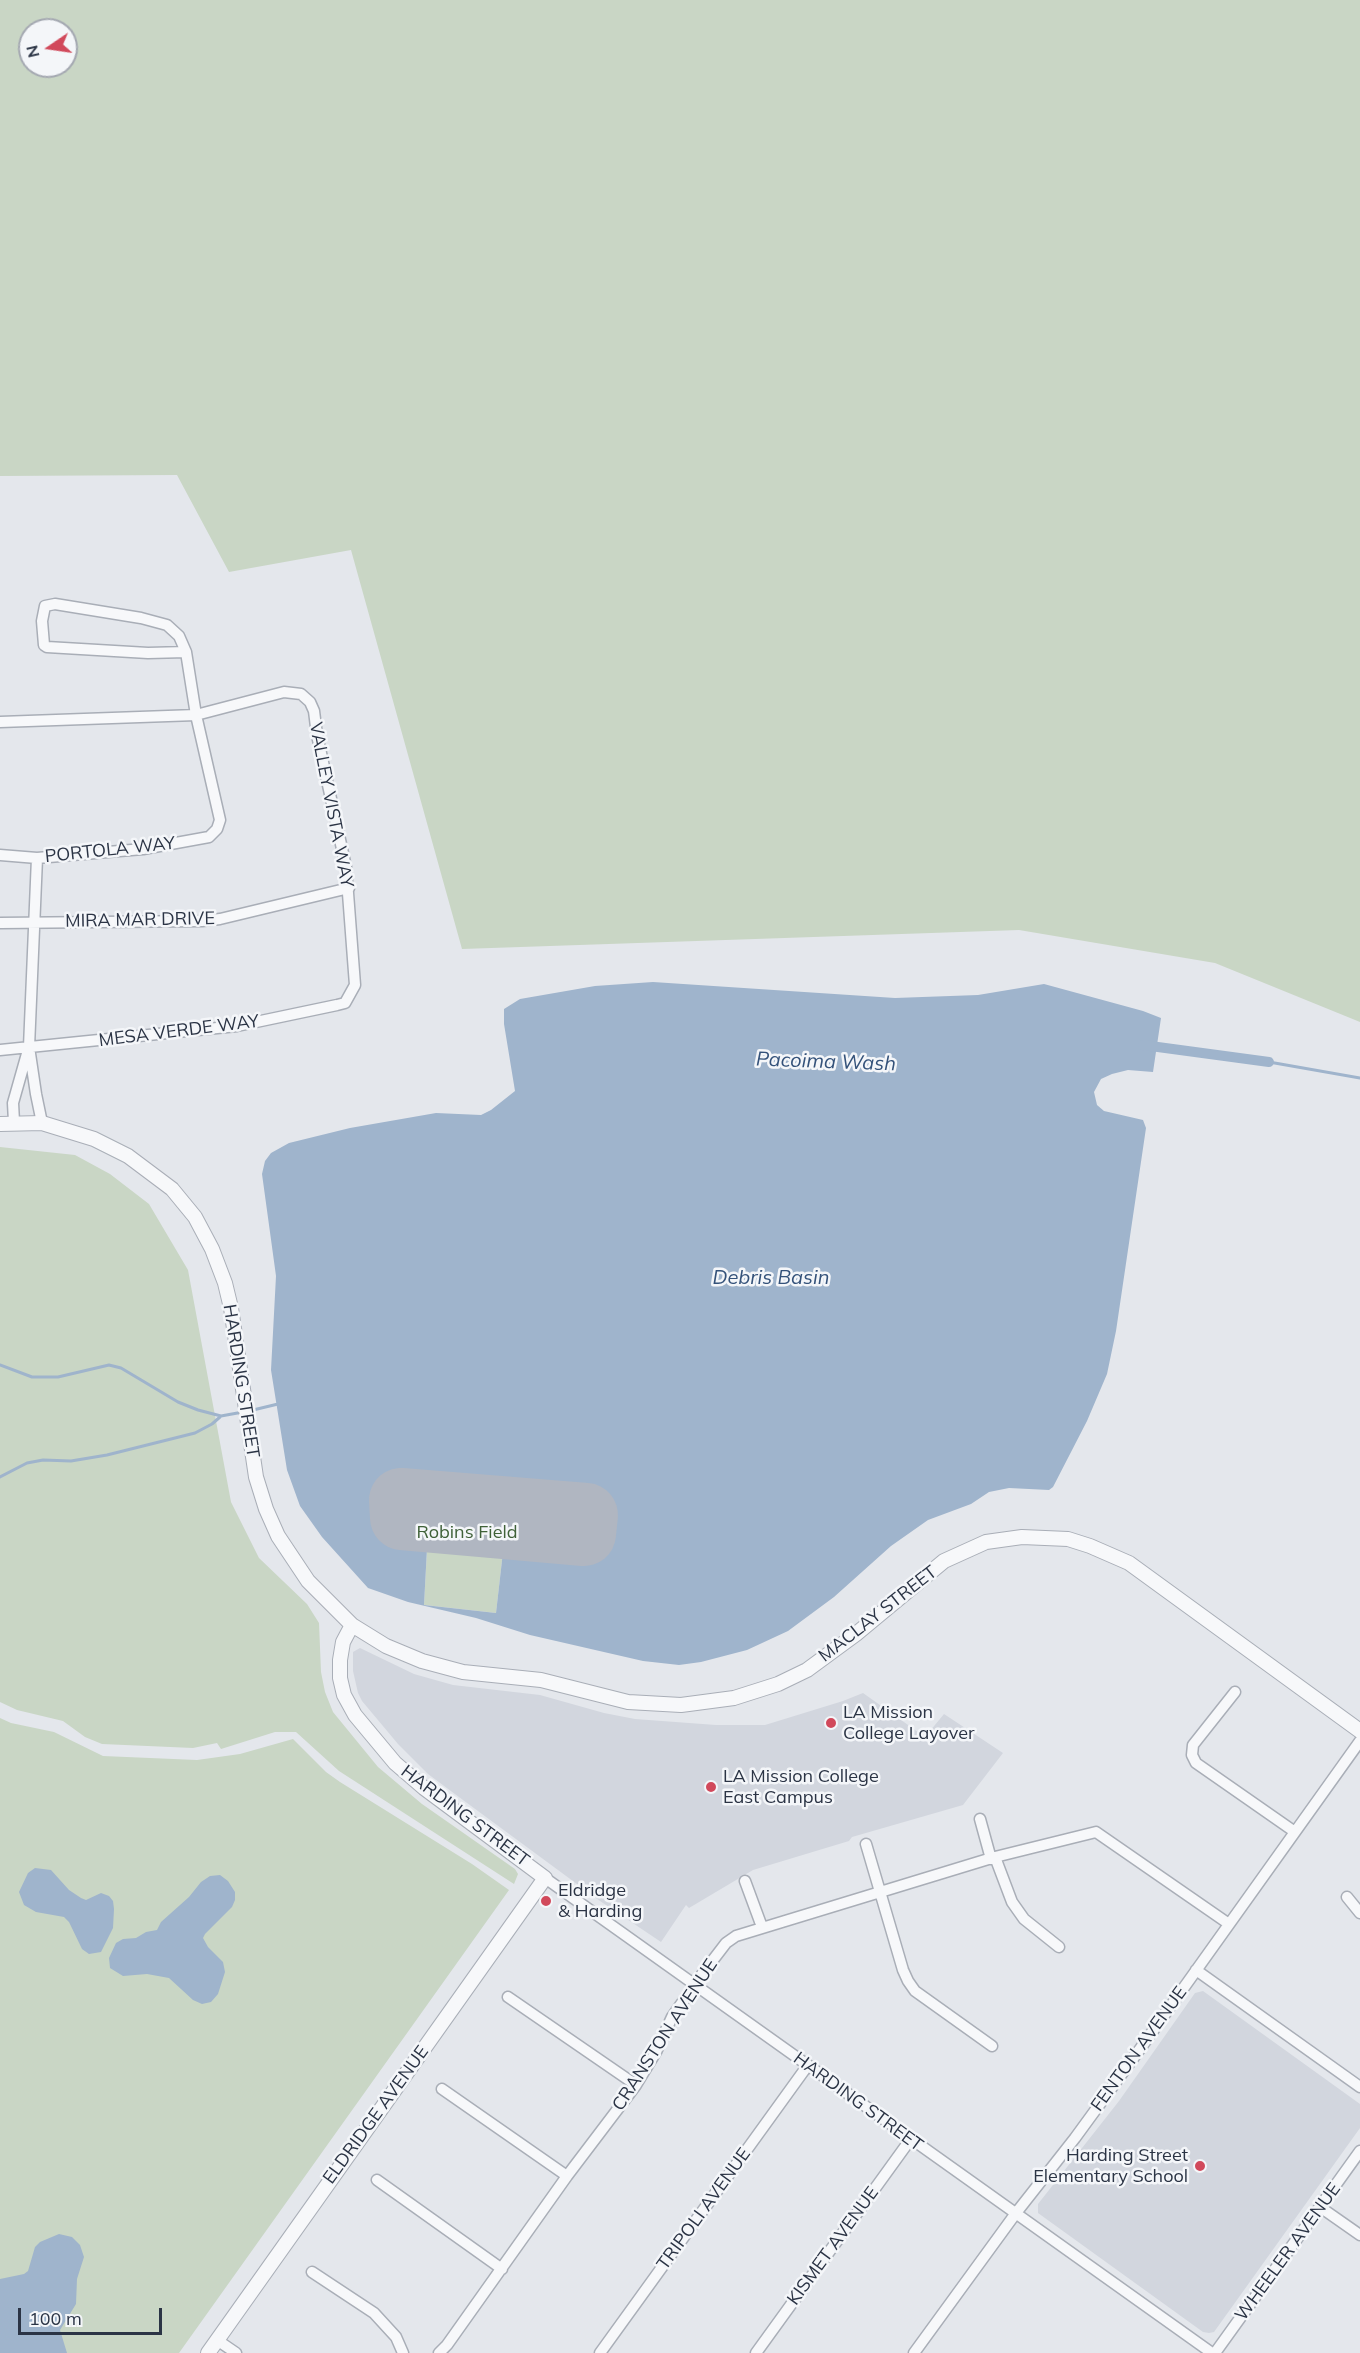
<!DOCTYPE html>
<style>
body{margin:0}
#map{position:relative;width:1360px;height:2353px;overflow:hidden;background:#e4e7ec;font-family:Mulish,sans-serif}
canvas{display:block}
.north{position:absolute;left:18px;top:18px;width:60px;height:60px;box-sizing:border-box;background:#f4f6f9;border:2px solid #a4a8b1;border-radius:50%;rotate:257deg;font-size:16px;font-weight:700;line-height:24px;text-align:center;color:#2b3445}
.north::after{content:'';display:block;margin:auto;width:21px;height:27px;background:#d1495b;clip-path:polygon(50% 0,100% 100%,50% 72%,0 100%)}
.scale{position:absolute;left:18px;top:2308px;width:144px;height:27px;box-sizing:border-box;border:3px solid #2b3445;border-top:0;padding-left:8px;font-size:18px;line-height:21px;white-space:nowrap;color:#2b3445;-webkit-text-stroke:4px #f4f6f9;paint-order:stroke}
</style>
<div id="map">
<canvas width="1360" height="2353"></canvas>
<div class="north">N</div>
<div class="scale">100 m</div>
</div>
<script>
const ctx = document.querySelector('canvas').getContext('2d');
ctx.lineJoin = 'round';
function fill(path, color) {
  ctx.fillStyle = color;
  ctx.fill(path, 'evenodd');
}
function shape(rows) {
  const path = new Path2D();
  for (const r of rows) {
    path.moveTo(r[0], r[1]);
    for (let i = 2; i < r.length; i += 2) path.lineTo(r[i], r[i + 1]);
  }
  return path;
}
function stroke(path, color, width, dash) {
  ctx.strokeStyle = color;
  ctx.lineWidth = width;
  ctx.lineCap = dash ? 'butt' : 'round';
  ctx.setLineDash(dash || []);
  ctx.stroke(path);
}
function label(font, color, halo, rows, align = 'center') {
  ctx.font = font + ' Mulish,sans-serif';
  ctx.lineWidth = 5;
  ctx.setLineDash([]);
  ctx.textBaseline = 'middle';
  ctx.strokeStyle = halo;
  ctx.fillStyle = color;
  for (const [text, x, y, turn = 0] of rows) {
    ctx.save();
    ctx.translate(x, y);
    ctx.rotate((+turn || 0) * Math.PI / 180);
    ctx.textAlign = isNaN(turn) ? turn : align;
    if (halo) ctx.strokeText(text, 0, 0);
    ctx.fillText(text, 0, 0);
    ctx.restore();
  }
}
fill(shape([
 [360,1648,414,1674,453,1685,540,1695,604,1713,635,1719,716,1725,765,1725,843,1701,863,1693,925,1737,944,1714,1003,1753,963,1805,852,1837,849,1841,753,1870,689,1908,686,1905,661,1942,600,1901,463,1800,428,1774,398,1744,362,1701,358,1693,353,1671,353,1652],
 [1203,1991,1360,2104,1360,2128,1214,2332,1209,2333,1203,2332,1038,2213,1038,2204,1119,2101,1195,1993]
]), '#d2d6de');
fill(shape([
 [0,0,1360,0,1360,1022,1215,963,1019,930,462,949,351,550,229,572,177,475,0,476],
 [30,30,66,30,66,66,30,66],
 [0,1147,75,1155,110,1174,149,1204,188,1270,231,1502,259,1558,307,1604,319,1623,321,1672,325,1692,333,1712,378,1767,422,1804,515,1869,518,1874,514,1884,339,1771,296,1732,275,1732,221,1749,217,1743,193,1748,102,1744,85,1737,63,1721,17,1710,0,1702],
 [395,1486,593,1504,588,1552,504,1543,496,1613,424,1605,428,1531,393,1527],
 [0,1718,11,1723,54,1732,103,1756,197,1760,240,1754,293,1739,326,1772,340,1782,472,1864,509,1890,179,2353,0,2353]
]), '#c9d6c5');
fill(shape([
 [653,982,895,998,978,995,1044,984,1143,1011,1161,1018,1153,1072,1128,1070,1112,1074,1101,1079,1094,1092,1097,1105,1104,1111,1143,1120,1146,1128,1116,1331,1107,1374,1087,1421,1053,1487,1049,1490,1009,1488,989,1492,971,1504,928,1520,891,1546,834,1597,788,1631,747,1650,701,1662,679,1665,643,1661,530,1635,476,1618,408,1602,368,1588,322,1537,300,1506,287,1470,271,1370,276,1276,262,1174,265,1161,271,1153,289,1143,350,1128,436,1113,481,1115,491,1110,515,1091,504,1024,504,1009,520,999,595,986],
 [395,1487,592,1504,588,1551,504,1543,496,1613,424,1605,428,1530,393,1527],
 [35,1868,51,1870,69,1890,81,1898,86,1900,101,1893,109,1896,113,1901,114,1909,113,1928,101,1952,89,1954,82,1949,69,1922,64,1917,36,1912,24,1905,19,1892,28,1873],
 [220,1875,228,1881,235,1892,235,1900,232,1907,205,1934,203,1938,208,1947,223,1962,225,1972,218,1994,211,2002,202,2004,193,2000,169,1978,147,1974,123,1976,110,1968,109,1958,116,1943,123,1939,136,1938,146,1932,157,1930,161,1922,189,1897,201,1882,210,1876],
 [59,2234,72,2237,80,2245,84,2257,77,2279,76,2304,60,2330,67,2353,0,2353,0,2279,24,2274,28,2271,35,2247,40,2242]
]), '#9fb4cc');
stroke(shape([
 [1269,1062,1360,1078],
 [0,1365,32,1377,58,1377,109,1365,121,1368,178,1402,198,1410,221,1416,243,1412],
 [249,1411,278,1404],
 [0,1477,27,1463,43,1460,71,1461,107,1455,195,1433,212,1424,220,1417]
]), '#9fb4cc', 3);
stroke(shape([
 [1143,1045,1269,1062]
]), '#9fb4cc', 10);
stroke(shape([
 [401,1500,586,1515,584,1534,402,1518,401,1500]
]), '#b0b6c1', 64);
const minor = shape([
 [0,722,196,715,284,692,301,694,310,702,314,711,317,735,346,867,355,985,345,1003,337,1005,237,1026,0,1050],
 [0,855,37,858,143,849,209,837,217,829,220,820,196,715,186,652,179,636,167,625,141,618,55,604,45,606,42,621,44,645,47,647,148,653,186,652],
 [37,858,29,1047,36,1094,42,1123],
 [0,923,202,921,220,919,349,888],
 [14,1122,13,1103,28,1050],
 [1235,1692,1193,1745,1192,1755,1196,1763,1295,1832],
 [980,1819,991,1859],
 [866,1844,903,1970,908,1981,915,1991,992,2046],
 [995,1857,1012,1902,1024,1919,1059,1947],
 [545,1878,1212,2353],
 [745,1881,762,1927],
 [1347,1897,1360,1913],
 [1196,1970,1360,2087],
 [508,1997,636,2085],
 [442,2089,567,2176],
 [377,2180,502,2269],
 [1320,2207,1360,2235],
 [312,2272,374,2313,396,2337,403,2353],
 [217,2340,236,2353],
 [439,2353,447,2345,567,2176,636,2085,656,2052,672,2017,703,1973,726,1943,736,1936,995,1857,1096,1832,1229,1924],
 [600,2353,808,2065],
 [756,2353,910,2140],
 [914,2353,1016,2213,1075,2138,1140,2049,1360,1741],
 [1215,2353,1360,2151]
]);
const tertiary = shape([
 [0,1124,42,1123,94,1139,128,1156,172,1189,195,1217,212,1249,225,1283,231,1308,256,1477,266,1509,278,1536,308,1581,352,1625,386,1646,422,1661,463,1672,541,1680,628,1702,681,1705,734,1698,778,1684,807,1670,856,1634,944,1561,986,1542,1022,1537,1068,1539,1090,1546,1129,1563,1360,1731],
 [208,2353,545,1878,424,1788,395,1763,355,1715,344,1695,340,1678,340,1660,343,1642,352,1625]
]);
stroke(minor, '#a9aeb7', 13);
stroke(tertiary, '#a9aeb7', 16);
stroke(minor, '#f7f8fa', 10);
stroke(tertiary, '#f7f8fa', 14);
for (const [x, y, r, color] of [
 [831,1723,6,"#d1495b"],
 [711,1787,6,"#d1495b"],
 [546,1901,6,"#d1495b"],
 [1200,2166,6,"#d1495b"]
]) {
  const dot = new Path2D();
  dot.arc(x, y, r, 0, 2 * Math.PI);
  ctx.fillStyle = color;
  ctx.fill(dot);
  stroke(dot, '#f4f6f9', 2);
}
label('18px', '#2b3445', '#f4f6f9', [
 ["VALLEY VISTA WAY",331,805,79],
 ["PORTOLA WAY",110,850,-6],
 ["MIRA MAR DRIVE",140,920,-1],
 ["MESA VERDE WAY",179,1031,-7],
 ["HARDING STREET",241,1381,81],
 ["MACLAY STREET",878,1614,-38],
 ["HARDING STREET",465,1816,37],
 ["CRANSTON AVENUE",665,2035,-57],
 ["FENTON AVENUE",1139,2049,-54],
 ["HARDING STREET",858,2102,36],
 ["ELDRIDGE AVENUE",376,2115,-54],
 ["TRIPOLI AVENUE",704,2209,-54],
 ["KISMET AVENUE",833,2246,-54],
 ["WHEELER AVENUE",1288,2252,-54]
]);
label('18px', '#3f6138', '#f4f6f9', [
 ["Robins Field",467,1533]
]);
label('18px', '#2b3445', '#f4f6f9', [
 ["LA Mission",843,1713],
 ["College Layover",843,1734],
 ["LA Mission College",723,1777],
 ["East Campus",723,1798],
 ["Eldridge",558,1891],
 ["& Harding",558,1912],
 ["Harding Street",1188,2156,"right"],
 ["Elementary School",1188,2177,"right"]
], 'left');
label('italic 20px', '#34527a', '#f4f6f9', [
 ["Pacoima Wash",826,1062,2],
 ["Debris Basin",771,1278]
]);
</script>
